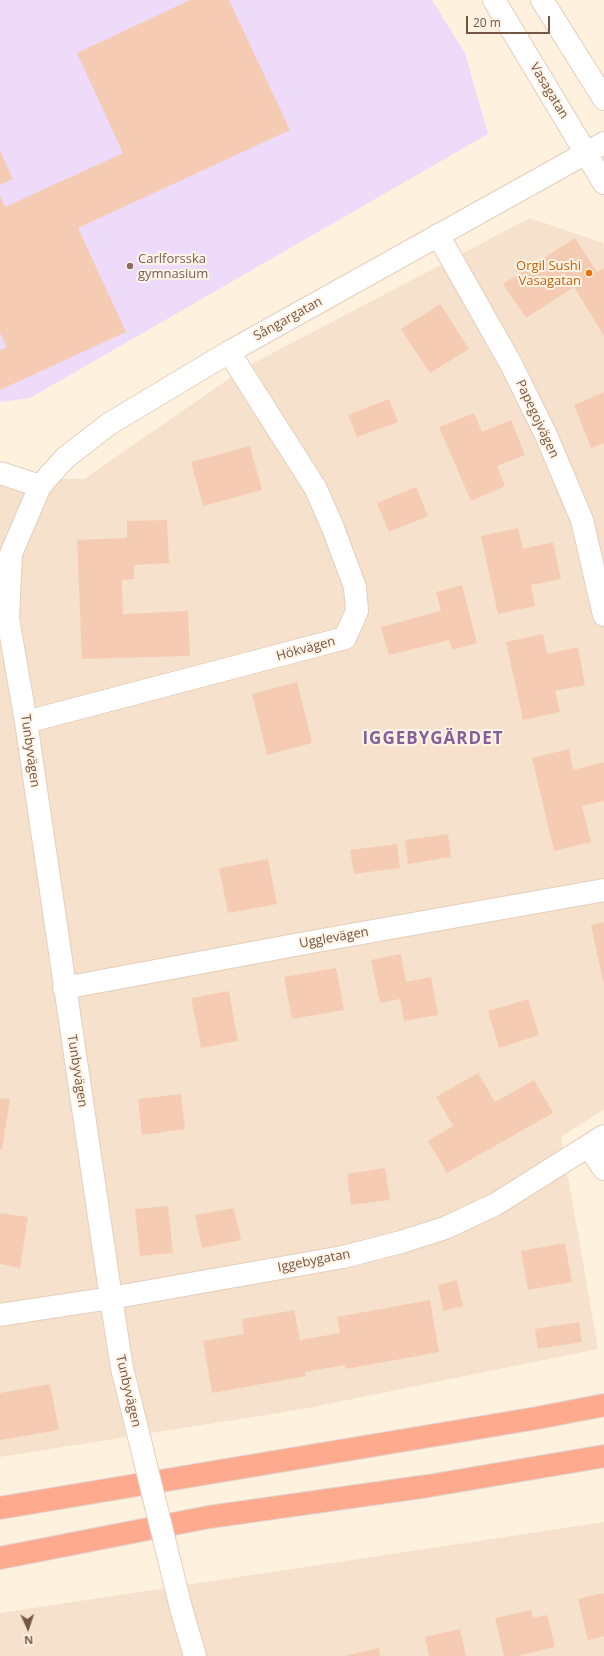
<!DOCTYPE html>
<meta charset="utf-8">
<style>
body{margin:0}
#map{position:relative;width:604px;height:1656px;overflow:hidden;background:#fef1de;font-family:"Open Sans",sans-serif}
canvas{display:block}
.north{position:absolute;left:8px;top:1608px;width:40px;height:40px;-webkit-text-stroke:3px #fff4e5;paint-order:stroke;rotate:177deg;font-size:11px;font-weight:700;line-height:16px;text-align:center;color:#755545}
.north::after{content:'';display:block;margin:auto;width:14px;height:18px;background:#755545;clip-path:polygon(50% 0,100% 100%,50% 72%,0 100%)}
.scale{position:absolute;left:466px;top:16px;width:84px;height:18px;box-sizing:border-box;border:2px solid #755545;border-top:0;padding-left:5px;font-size:12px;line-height:14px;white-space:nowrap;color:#755545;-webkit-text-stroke:3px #fff4e5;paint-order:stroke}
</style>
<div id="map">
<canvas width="604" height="1656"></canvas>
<div class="north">N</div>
<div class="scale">20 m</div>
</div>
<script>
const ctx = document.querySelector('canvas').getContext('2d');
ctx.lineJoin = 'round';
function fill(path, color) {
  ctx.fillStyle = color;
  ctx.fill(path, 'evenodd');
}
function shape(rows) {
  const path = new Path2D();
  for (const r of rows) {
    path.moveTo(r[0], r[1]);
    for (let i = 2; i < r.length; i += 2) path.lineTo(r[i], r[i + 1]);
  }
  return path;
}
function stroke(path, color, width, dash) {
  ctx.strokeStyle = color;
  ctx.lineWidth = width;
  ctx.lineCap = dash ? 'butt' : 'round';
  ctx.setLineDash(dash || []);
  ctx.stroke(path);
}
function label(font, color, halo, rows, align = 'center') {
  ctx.font = font + ' "Open Sans",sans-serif';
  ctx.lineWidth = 4;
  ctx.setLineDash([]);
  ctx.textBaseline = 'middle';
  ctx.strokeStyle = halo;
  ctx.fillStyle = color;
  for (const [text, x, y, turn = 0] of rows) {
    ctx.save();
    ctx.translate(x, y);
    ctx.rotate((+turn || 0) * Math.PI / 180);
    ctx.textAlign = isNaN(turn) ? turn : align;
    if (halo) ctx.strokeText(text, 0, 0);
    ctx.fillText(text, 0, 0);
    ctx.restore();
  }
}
fill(shape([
 [530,218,603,243,604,246,604,1109,561,1137,598,1349,303,1409,0,1457,0,479,84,479,246,367],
 [604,1522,604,1656,0,1656,0,1613]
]), '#f6e2cc');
fill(shape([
 [0,0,432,0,465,53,488,134,30,398,0,402]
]), '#eedbf9');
fill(shape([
 [190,0,229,0,290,130,78,228,126,332,0,390,0,350,7,347,0,333,0,196,5,207,123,153,77,53],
 [0,151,13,179,0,185],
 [575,238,597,272,604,268,604,336,574,287,526,318,503,284],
 [440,304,469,349,430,373,401,329],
 [604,392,604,443,591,448,574,405],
 [389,399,398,422,357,437,348,415],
 [474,413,482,432,511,420,525,455,497,466,505,486,471,501,439,427],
 [250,446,262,490,203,506,191,462],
 [416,487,428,516,389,532,377,503],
 [167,520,169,563,134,565,134,579,122,580,123,614,188,611,190,656,82,659,77,540,127,538,127,521],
 [518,528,523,549,553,542,561,579,531,585,535,606,498,614,481,536],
 [462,585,477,643,452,650,449,640,389,655,381,627,441,611,436,592],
 [543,634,547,654,578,647,585,685,555,691,560,712,523,720,506,642],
 [297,682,312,743,267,755,252,694],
 [569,749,573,770,604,762,604,801,582,806,591,842,554,851,532,758],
 [448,834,451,857,408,864,405,840],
 [397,844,400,868,354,874,350,850],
 [268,859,277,904,228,913,219,868],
 [604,922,604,981,603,981,591,925],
 [401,954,406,982,431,977,438,1015,404,1021,400,999,380,1003,371,960],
 [336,968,344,1010,292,1019,284,977],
 [229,991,238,1041,201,1048,191,998],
 [528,999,539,1035,499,1048,488,1011],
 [478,1073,495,1102,534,1080,553,1113,447,1173,428,1141,453,1126,436,1097],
 [181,1094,185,1129,142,1135,138,1099],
 [0,1098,10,1099,2,1150,0,1149],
 [385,1168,390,1200,351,1205,347,1174],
 [168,1206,173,1253,140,1256,135,1209],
 [234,1208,241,1240,202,1248,195,1215],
 [0,1213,28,1217,20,1268,0,1264],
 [565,1243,572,1282,528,1290,521,1251],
 [457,1280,463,1306,443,1311,438,1285],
 [430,1300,439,1352,346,1369,345,1365,305,1372,306,1376,212,1393,203,1341,244,1334,242,1319,294,1310,300,1340,340,1333,337,1317],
 [579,1322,582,1342,538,1349,535,1329],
 [50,1384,59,1430,0,1440,0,1393],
 [604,1593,604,1636,588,1640,578,1599],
 [531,1610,533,1618,547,1615,555,1647,518,1656,504,1656,495,1618],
 [460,1629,466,1656,429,1656,425,1637],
 [379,1648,380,1656,347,1656,347,1655]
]), '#f5ccb3');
const minor = shape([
 [494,0,604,183],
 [542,0,604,99],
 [438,235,511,364,546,435,582,520,604,615],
 [0,473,40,486],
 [26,722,345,638,357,611,355,587,333,528,316,489,229,352],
 [64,988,311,942,604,890],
 [589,1147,604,1169],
 [0,1315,111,1298,343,1257,401,1242,445,1228,496,1204,604,1136],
 [140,1441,122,1368,111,1298,26,722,8,619,11,554,40,486,65,458,109,424,229,352,604,143],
 [181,1608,195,1656]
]);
const highway = shape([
 [0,1508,537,1418,604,1405],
 [0,1558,209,1517,428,1486,604,1456]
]);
stroke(minor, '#e4cebc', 24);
stroke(highway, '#ded6d2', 24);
stroke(minor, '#fff', 22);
stroke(highway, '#fdaa8f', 22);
const minorBridge = shape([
 [140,1441,181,1608]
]);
stroke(minorBridge, '#e4cebc', 24, []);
stroke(minorBridge, '#fff', 22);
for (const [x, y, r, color] of [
 [130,266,4,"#8d6e63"],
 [589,273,4,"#e8710a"]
]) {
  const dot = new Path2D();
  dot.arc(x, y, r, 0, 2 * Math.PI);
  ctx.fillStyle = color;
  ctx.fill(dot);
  stroke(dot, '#fff4e5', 1.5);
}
label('13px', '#755545', '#fff4e5', [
 ["Vasagatan",549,91,59],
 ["Sångargatan",288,319,-29],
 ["Papegojvägen",537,419,65],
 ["Hökvägen",306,649,-15],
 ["Tunbyvägen",30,751,82],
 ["Ugglevägen",334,938,-10],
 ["Tunbyvägen",77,1071,81],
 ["Iggebygatan",314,1261,-11],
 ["Tunbyvägen",128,1391,77]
]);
label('13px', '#785e54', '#fff4e5', [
 ["Carlforsska",138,259],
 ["gymnasium",138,274]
], 'left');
label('13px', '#c56008', '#fff4e5', [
 ["Orgil Sushi",581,266],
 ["Vasagatan",581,281]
], 'right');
ctx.letterSpacing = '1px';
label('bold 17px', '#855f99', '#fff4e5', [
 ["IGGEBYGÄRDET",433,739]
]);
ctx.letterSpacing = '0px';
</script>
